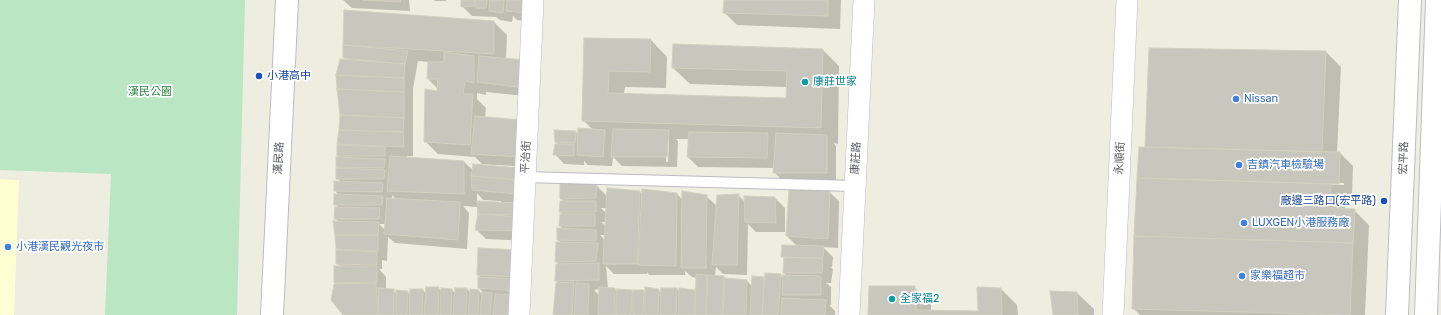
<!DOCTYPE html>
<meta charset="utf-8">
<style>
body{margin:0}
canvas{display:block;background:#edede0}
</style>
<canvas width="1441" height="315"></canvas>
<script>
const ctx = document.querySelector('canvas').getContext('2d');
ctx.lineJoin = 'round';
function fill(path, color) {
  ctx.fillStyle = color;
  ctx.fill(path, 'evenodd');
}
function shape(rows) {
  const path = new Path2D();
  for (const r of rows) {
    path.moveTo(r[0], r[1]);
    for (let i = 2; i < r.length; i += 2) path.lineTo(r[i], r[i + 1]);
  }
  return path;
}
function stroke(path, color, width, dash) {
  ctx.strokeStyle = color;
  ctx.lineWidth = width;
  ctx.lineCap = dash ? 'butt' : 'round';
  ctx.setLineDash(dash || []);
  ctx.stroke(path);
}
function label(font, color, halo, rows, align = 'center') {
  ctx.font = font + ' Rubik,"Noto Sans TC",sans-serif';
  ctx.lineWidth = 3.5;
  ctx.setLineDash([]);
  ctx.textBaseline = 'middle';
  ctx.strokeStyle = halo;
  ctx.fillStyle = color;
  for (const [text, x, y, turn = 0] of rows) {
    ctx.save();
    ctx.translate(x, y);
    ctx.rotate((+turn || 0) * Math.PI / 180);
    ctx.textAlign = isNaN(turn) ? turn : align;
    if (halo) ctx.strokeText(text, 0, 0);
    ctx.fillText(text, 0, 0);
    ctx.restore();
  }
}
fill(shape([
 [0,179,19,180,14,315,0,315]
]), '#fffed3');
fill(shape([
 [0,0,245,0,237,315,105,315,111,174,0,170]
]), '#bae6c4');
fill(shape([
 [343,0,409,0,410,11,352,8],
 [434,0,446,0,446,1,435,1],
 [462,0,535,0,534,22,517,20,513,16,512,22,500,20,496,17,472,16,462,6],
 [725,0,841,0,840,29,737,25,724,12],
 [345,11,494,22,507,35,506,60,535,97,486,92,486,95,477,93,477,99,486,108,485,118,530,167,482,164,475,157,438,154,425,141,438,89,428,79,429,62,418,61,413,89,413,156,407,156,407,158,464,162,474,171,520,169,530,241,486,239,476,229,478,207,463,206,469,213,467,249,395,243,388,237,387,261,382,260,382,269,379,269,386,277,386,290,393,290,397,294,407,292,411,295,423,290,426,294,438,288,442,291,452,290,455,293,456,289,467,289,470,292,479,291,483,295,485,294,479,288,481,278,478,275,519,251,525,315,343,315,337,285,335,283,341,267,337,263,340,251,337,248,339,222,335,218,339,208,335,204,339,195,335,191,341,182,337,178,340,169,337,167,340,158,338,156,341,147,338,144,346,60,344,58],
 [477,193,483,200,501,201,501,203,477,202],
 [392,195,396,199,392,199],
 [379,224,386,224,385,230],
 [585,39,651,40,667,57,666,88,625,87,624,94,787,99,787,87,690,84,673,68,674,45,823,50,839,66,838,144,834,143,836,146,836,183,784,182,774,172,774,168,698,167,688,157,689,139,676,139,678,141,677,167,622,166,613,157,612,166,588,165,584,161,584,165,564,164,555,154,559,145,556,142,576,132,579,135,593,130,583,120],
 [667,139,669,139,668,162,666,162],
 [1150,49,1326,52,1341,67,1337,153,1340,153,1353,166,1352,197,1342,196,1345,200,1345,210,1354,210,1369,225,1365,315,1140,315,1133,308,1138,177,1146,148],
 [1150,177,1344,183,1344,185,1150,179],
 [596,185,607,196,640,192,643,195,677,194,683,200,706,196,717,206,738,195,745,202,775,198,785,208,785,232,756,232,748,224,747,275,723,274,716,267,715,276,723,277,726,279,747,281,752,286,753,277,765,278,780,275,784,278,787,276,784,273,785,260,782,256,797,246,787,236,829,192,839,201,838,248,823,247,833,257,832,267,830,267,833,269,831,283,826,283,831,287,831,305,829,305,835,311,835,315,554,315,559,284,556,281,559,265,556,261,561,243,558,240,563,229,560,226,563,215,560,212,564,202,561,198],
 [601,208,607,208,606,213],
 [601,222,606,222,606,226],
 [600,235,605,235,605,240],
 [606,266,614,274,647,274,647,272,649,275,685,275,685,271,692,277,697,278,697,293,695,291,680,293,677,289,662,293,658,290,646,294,643,291,634,293,631,290,618,292,615,289,608,288],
 [600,289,599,295,594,290],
 [914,287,931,304,931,311,979,312,1001,289,1017,305,1018,315,869,315],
 [1051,292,1077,293,1094,309,1094,315,1054,315]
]), '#0003');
const building = shape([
 [363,0,400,0,401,2,363,0],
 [461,0,475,0,475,6,461,7,461,0],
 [476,0,487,0,486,8,476,8,476,0],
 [490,0,504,0,503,13,489,11,490,0],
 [507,0,525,0,525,13,506,11,507,0],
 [724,0,828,0,828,16,723,13,724,0],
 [344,10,494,21,494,54,343,45,344,10],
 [584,38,651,39,650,72,609,71,608,93,786,98,787,71,672,68,673,44,823,49,821,128,582,121,584,38],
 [343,45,408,51,405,64,343,58,343,45],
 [1149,48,1326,51,1322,152,1145,147,1149,48],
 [444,52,474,56,474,83,465,81,463,94,473,94,470,145,424,142,425,89,437,91,438,79,427,79,428,62,444,62,444,52],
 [479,56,525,60,525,88,477,82,479,56],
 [340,59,405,64,404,78,336,75,340,59],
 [336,75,404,78,404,92,337,89,336,75],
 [337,89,404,92,404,118,340,115,337,89],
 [340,115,404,118,403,132,339,130,340,115],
 [475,116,521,120,520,157,471,154,475,116],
 [578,128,605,130,603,157,577,155,578,128],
 [613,129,669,130,667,157,611,157,613,129],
 [339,130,403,132,404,147,337,144,339,130],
 [554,130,576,131,575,143,555,142,554,130],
 [689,132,768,133,767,158,687,157,689,132],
 [776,133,827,135,827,173,773,173,776,133],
 [555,144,574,144,574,156,553,155,555,144],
 [337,145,385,147,385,156,337,156,337,145],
 [1139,147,1340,152,1339,184,1137,178,1139,147],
 [390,156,464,161,464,194,387,191,390,156],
 [336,157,385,159,384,168,336,167,336,157],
 [473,164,520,168,519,180,471,176,473,164],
 [336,168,385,170,384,179,336,179,336,168],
 [471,176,519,180,519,194,472,190,471,176],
 [1137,178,1331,184,1330,208,1355,209,1353,243,1134,236,1137,178],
 [334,181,383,183,382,192,334,191,334,181],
 [560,183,597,184,596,198,560,199,560,183],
 [607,188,640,191,637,264,603,264,607,188],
 [642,189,677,193,676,266,638,265,642,189],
 [789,189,830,191,828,239,786,236,789,189],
 [682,191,707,195,706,268,681,268,682,191],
 [334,194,383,196,382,205,334,205,334,194],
 [739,194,737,265,712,265,717,195,739,194],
 [744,196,775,197,776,223,745,222,744,196],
 [387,198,460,202,458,240,384,234,387,198],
 [477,201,517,203,517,215,478,214,477,201],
 [560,201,596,201,596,212,559,212,560,201],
 [335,207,380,208,379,219,334,219,335,207],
 [478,214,522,217,520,231,475,230,478,214],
 [560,214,595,214,595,226,559,226,560,214],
 [333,221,379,222,378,235,335,235,333,221],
 [557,228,596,230,596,241,557,240,557,228],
 [335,235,378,235,378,251,336,249,335,235],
 [1134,236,1353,243,1350,315,1132,309,1134,236],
 [556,242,598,243,596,261,555,262,556,242],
 [782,245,824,246,823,258,781,257,782,245],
 [478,248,519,250,517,277,477,275,478,248],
 [336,250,377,252,377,265,336,264,336,250],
 [784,257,823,259,822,273,783,273,784,257],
 [599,263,599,280,555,281,556,264,599,263],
 [334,266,377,266,377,282,334,283,334,266],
 [765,273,781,274,778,315,762,315,765,273],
 [696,274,707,275,706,315,695,315,696,274],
 [708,275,724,276,722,315,706,315,708,275],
 [783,275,821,276,821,295,782,295,783,275],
 [752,276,764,277,762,315,750,315,752,276],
 [478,277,517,279,517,291,478,288,478,277],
 [725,278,747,280,746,315,723,315,725,278],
 [574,282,572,315,553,315,556,283,574,282],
 [376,283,378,315,343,315,331,300,334,284,376,283],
 [576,283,589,284,588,315,574,315,576,283],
 [869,286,915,286,916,310,978,311,977,287,1001,288,1002,315,868,315,869,286],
 [426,287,439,287,438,315,424,315,426,287],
 [599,287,615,288,615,315,598,315,599,287],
 [645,287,659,289,658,315,645,315,645,287],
 [378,288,394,289,394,315,379,315,378,288],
 [441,288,452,289,451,315,440,315,441,288],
 [455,288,467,288,466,315,453,315,455,288],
 [661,288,677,288,676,315,660,315,661,288],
 [679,288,695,290,694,315,678,315,679,288],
 [410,289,423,289,422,315,409,315,410,289],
 [470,289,479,290,478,315,468,315,470,289],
 [617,289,632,290,631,315,616,315,617,289],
 [396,290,408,291,407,315,396,315,396,290],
 [633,290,644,290,643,315,633,315,633,290],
 [1050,291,1077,292,1078,315,1053,315,1050,291],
 [482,292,492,293,490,315,480,315,482,292],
 [495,294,516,295,515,315,493,315,495,294],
 [782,298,826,300,825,315,781,315,782,298]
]);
fill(building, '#c8c7bd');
stroke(building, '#d2d0be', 1);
const lane = shape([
 [525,177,855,186]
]);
const street = shape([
 [519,315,533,0],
 [849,315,864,0],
 [1113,315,1127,0]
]);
const secondary = shape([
 [272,315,287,0],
 [1397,315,1410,0],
 [1426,315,1437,0]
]);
stroke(lane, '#bbbcc3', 12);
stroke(street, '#bbbcc3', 22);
stroke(secondary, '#bbbdc5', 24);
stroke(lane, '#fff', 10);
stroke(street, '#fff', 21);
stroke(secondary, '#fff', 22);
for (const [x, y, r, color] of [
 [259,76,4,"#1a4fb4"],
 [805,82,4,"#0f9aa8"],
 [1236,99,4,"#3f7fe0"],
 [1239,165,4,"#3f7fe0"],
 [1384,201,4,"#1a4fb4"],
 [1244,223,4,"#3f7fe0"],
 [8,247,4,"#3f7fe0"],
 [1242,276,4,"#3f7fe0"],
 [892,299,4,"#0f9aa8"]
]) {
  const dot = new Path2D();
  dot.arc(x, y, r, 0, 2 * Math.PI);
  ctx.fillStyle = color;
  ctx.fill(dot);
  stroke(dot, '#fff', 1.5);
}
label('11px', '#164399', '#fff', [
 ["小港高中",267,76],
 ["廠邊三路口(宏平路)",1376,201,"right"]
], 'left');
label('11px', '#0d838f', '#fff', [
 ["康莊世家",813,82],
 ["全家福2",900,299]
], 'left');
label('11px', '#2f8345', '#fff', [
 ["漢民公園",150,92]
]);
label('11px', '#366cbe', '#fff', [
 ["Nissan",1244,99],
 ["吉鎮汽車檢驗場",1247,165],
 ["LUXGEN小港服務廠",1252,223],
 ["小港漢民觀光夜市",16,247],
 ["家樂福超市",1250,276]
], 'left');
label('11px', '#595b62', '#fff', [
 ["平治街",526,157,-87],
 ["漢民路",279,158,-87],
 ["康莊路",856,158,-87],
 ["永順街",1120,158,-87],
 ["宏平路",1404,158,-88]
]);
</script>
